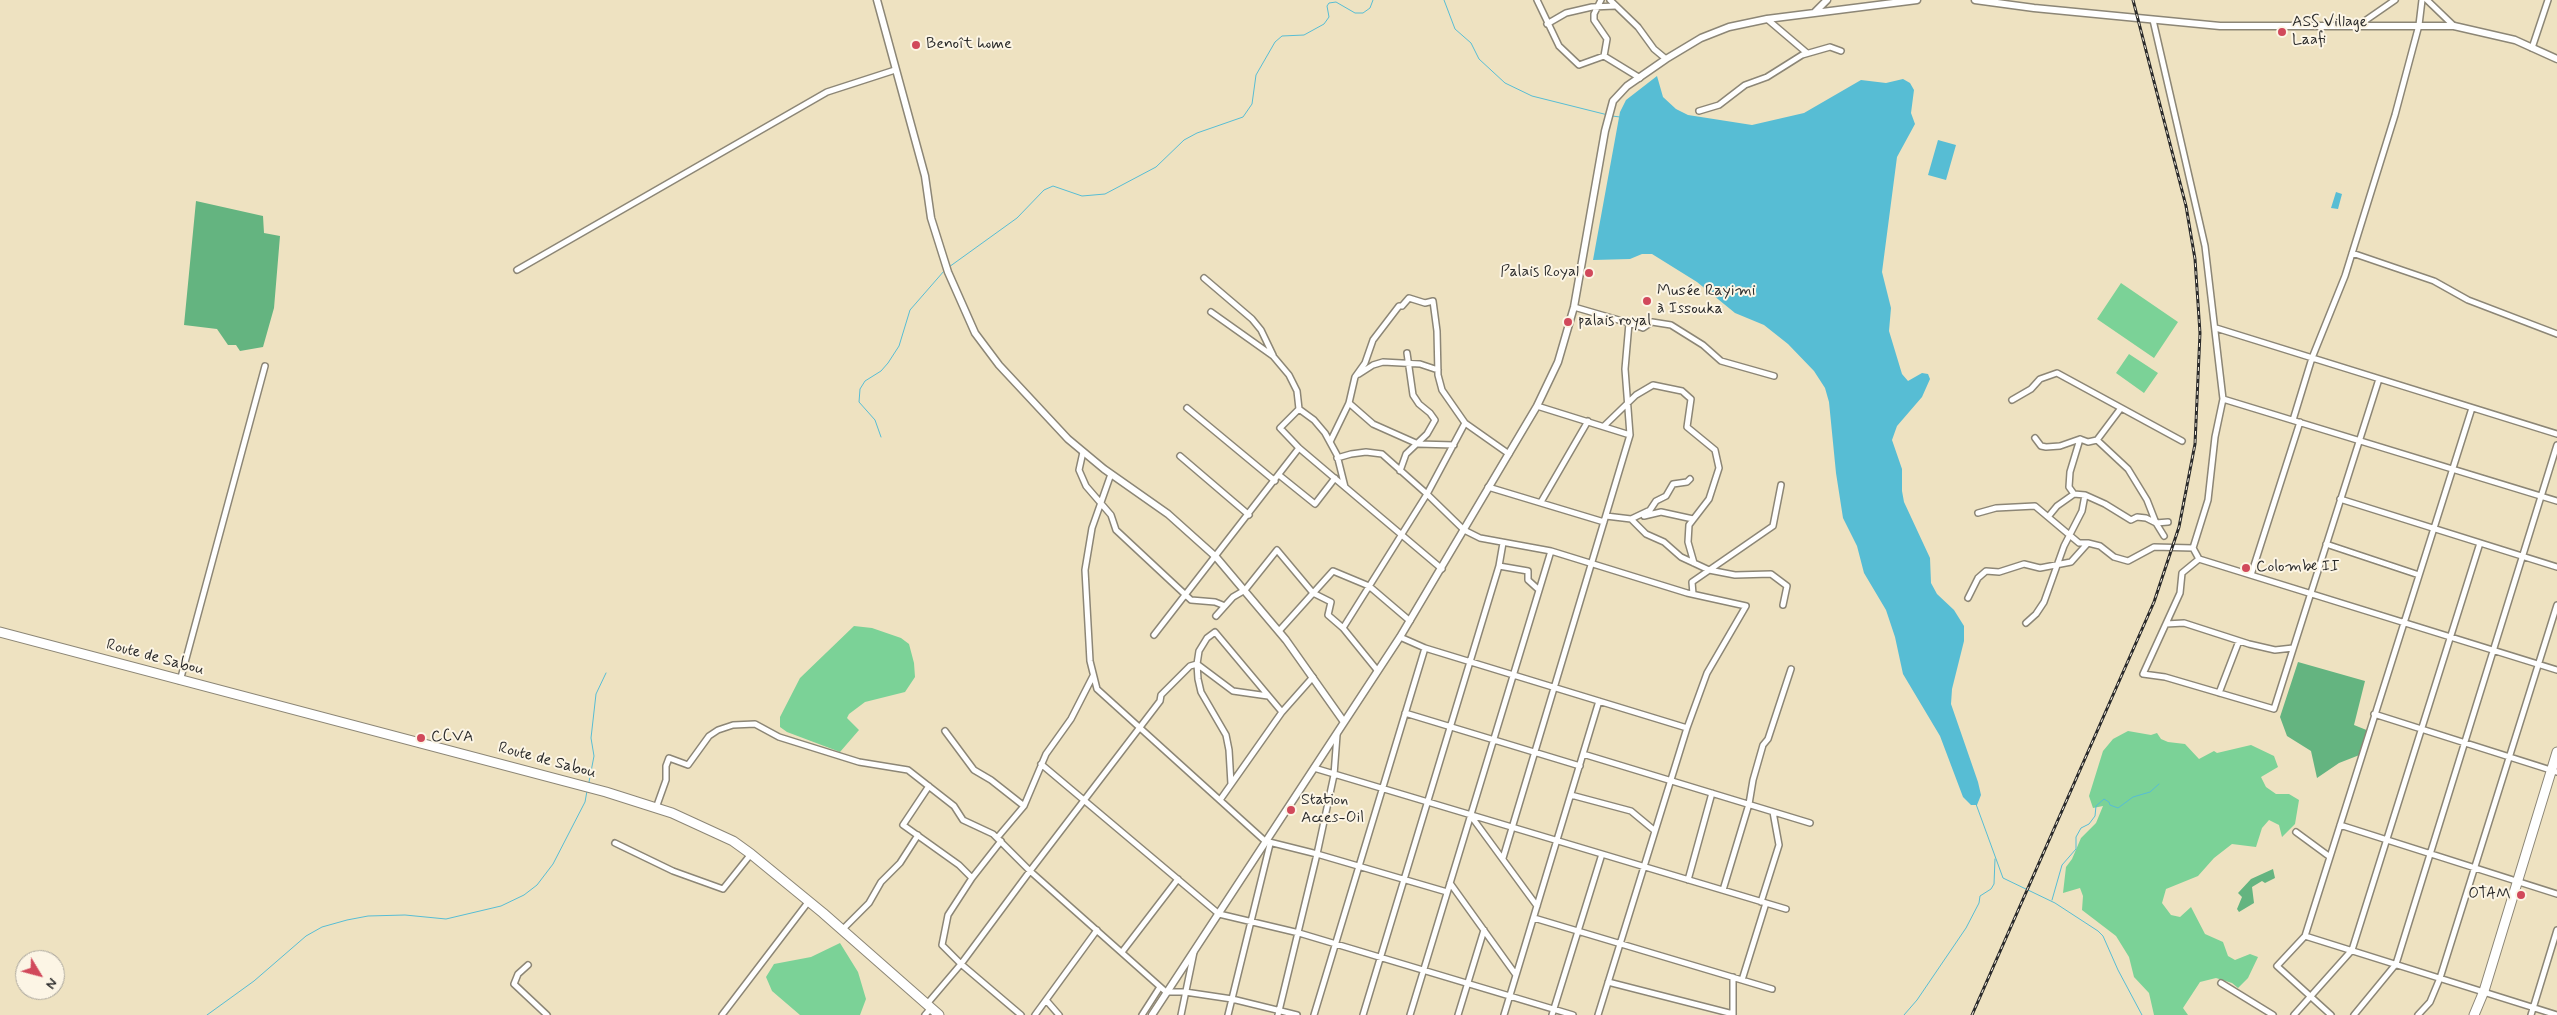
<!DOCTYPE html>
<meta charset="utf-8">
<style>
body{margin:0}
#map{position:relative;width:2557px;height:1015px;overflow:hidden;background:#eee2c1;font-family:Mynerve,sans-serif}
canvas{display:block}
.north{position:absolute;left:15px;top:950px;width:50px;height:50px;box-sizing:border-box;background:#fcf5e5;border:1px solid #a8a49b;border-radius:50%;rotate:127deg;font-size:14px;font-weight:700;line-height:20px;text-align:center;color:#2b2b2b}
.north::after{content:'';display:block;margin:auto;width:18px;height:22px;background:#d1495b;clip-path:polygon(50% 0,100% 100%,50% 72%,0 100%)}
</style>
<div id="map">
<canvas width="2557" height="1015"></canvas>
<div class="north">N</div>
</div>
<script>
const ctx = document.querySelector('canvas').getContext('2d');
ctx.lineJoin = 'round';
function fill(path, color) {
  ctx.fillStyle = color;
  ctx.fill(path, 'evenodd');
}
function shape(rows) {
  const path = new Path2D();
  for (const r of rows) {
    path.moveTo(r[0], r[1]);
    for (let i = 2; i < r.length; i += 2) path.lineTo(r[i], r[i + 1]);
  }
  return path;
}
function stroke(path, color, width, dash) {
  ctx.strokeStyle = color;
  ctx.lineWidth = width;
  ctx.lineCap = dash ? 'butt' : 'round';
  ctx.setLineDash(dash || []);
  ctx.stroke(path);
}
function label(font, color, halo, rows, align = 'center') {
  ctx.font = font + ' Mynerve,sans-serif';
  ctx.lineWidth = 4;
  ctx.setLineDash([]);
  ctx.textBaseline = 'middle';
  ctx.strokeStyle = halo;
  ctx.fillStyle = color;
  for (const [text, x, y, turn = 0] of rows) {
    ctx.save();
    ctx.translate(x, y);
    ctx.rotate((+turn || 0) * Math.PI / 180);
    ctx.textAlign = isNaN(turn) ? turn : align;
    if (halo) ctx.strokeText(text, 0, 0);
    ctx.fillText(text, 0, 0);
    ctx.restore();
  }
}
fill(shape([
 [2121,283,2178,322,2154,358,2097,319],
 [2129,354,2158,373,2144,393,2116,373],
 [854,626,872,628,901,638,909,644,914,663,915,677,905,692,865,702,849,714,847,718,859,730,840,752,787,732,780,727,780,717,800,678],
 [2128,731,2151,735,2157,733,2161,739,2168,742,2185,744,2199,759,2214,751,2217,753,2251,745,2274,756,2278,767,2261,777,2266,787,2276,794,2289,794,2299,800,2295,824,2282,837,2279,825,2269,820,2262,828,2256,847,2232,844,2214,858,2198,876,2166,889,2162,903,2171,915,2180,917,2191,907,2205,934,2223,942,2228,956,2235,960,2250,954,2258,957,2248,978,2238,988,2232,983,2216,978,2200,982,2183,1008,2188,1015,2154,1015,2149,993,2134,977,2129,957,2116,936,2082,910,2083,896,2080,888,2063,893,2066,867,2072,859,2081,838,2096,823,2103,806,2093,808,2089,796,2103,751,2113,739],
 [840,943,858,972,866,999,860,1015,800,1015,772,991,766,977,774,964,811,957]
]), '#7bd297');
fill(shape([
 [196,201,263,216,264,233,280,236,274,308,263,347,240,351,236,345,228,345,217,329,184,325],
 [2298,662,2365,681,2354,725,2369,731,2362,754,2339,763,2317,778,2311,751,2287,736,2280,717],
 [2273,869,2275,878,2265,883,2262,881,2252,887,2254,903,2239,912,2237,909,2242,897,2238,893,2251,879]
]), '#64b480');
fill(shape([
 [1657,76,1663,97,1676,109,1688,115,1752,125,1804,113,1861,80,1886,83,1903,79,1910,83,1914,90,1911,113,1915,124,1897,157,1882,272,1891,308,1889,331,1902,374,1908,381,1922,373,1928,374,1930,379,1922,397,1897,426,1892,440,1902,469,1902,491,1904,502,1930,558,1931,583,1937,594,1954,610,1964,626,1964,641,1952,689,1951,704,1978,782,1981,795,1977,805,1971,805,1963,797,1940,736,1903,674,1895,637,1886,610,1864,573,1857,546,1843,518,1836,473,1829,402,1825,388,1814,371,1788,344,1764,325,1735,313,1697,282,1652,254,1642,254,1630,259,1593,260,1620,112,1626,100],
 [1938,140,1956,145,1946,180,1928,175],
 [2336,192,2342,194,2338,209,2331,208]
]), '#57bdd4');
stroke(shape([
 [1444,0,1455,29,1471,43,1479,59,1505,83,1532,96,1608,115],
 [1612,116,1620,117],
 [949,267,1017,218,1044,190,1053,186,1082,196,1105,194,1156,167,1184,140,1197,133,1243,117,1252,104,1256,75,1275,42,1282,36,1304,35,1324,24,1329,17,1327,6,1329,3,1336,2,1355,13,1363,13,1370,8,1373,0],
 [881,437,875,420,859,402,860,389,865,381,881,371,888,363,899,346,910,310,944,271],
 [589,782,594,756,591,738,596,694,606,673],
 [1976,804,2003,878,2055,903,2098,931,2103,936,2118,970,2142,1015],
 [2052,900,2062,865,2076,849,2076,837,2081,828,2089,824,2095,816,2096,806,2104,799,2109,802,2110,805,2118,808,2133,797,2150,792,2159,784],
 [207,1015,254,981,306,936,322,927,347,920,368,916,405,915,446,919,501,906,524,895,537,885,553,864,585,802,587,791],
 [1904,1015,1917,1000,1966,928,1979,903,1980,896,1991,889,1994,884,1995,859]
]), '#57bdd4', 1);
const minor = shape([
 [1537,0,1559,46,1579,65,1604,56,1640,78],
 [1601,0,1594,14,1594,20,1607,39,1604,56],
 [1610,0,1638,27,1654,49,1666,59],
 [2427,0,2454,26],
 [1767,19,1807,53],
 [2153,20,2205,246,2223,399,2215,437,2208,500,2193,548,2199,559,2557,670],
 [1547,24,1566,13,1592,7,1615,6],
 [2356,27,2395,0],
 [2532,48,2548,0],
 [1699,111,1719,105,1745,85,1767,77,1802,55,1830,47,1841,51],
 [2352,253,2434,281,2468,300,2557,334],
 [517,270,827,92,895,70],
 [1204,278,1252,319,1261,330,1273,355],
 [1211,312,1273,356,1289,375,1297,391,1299,409,1280,428,1299,448,1345,487],
 [1629,323,1643,328,1652,322,1671,325,1703,345,1721,361,1774,376],
 [2216,328,2557,434],
 [1359,374,1373,365,1383,362,1420,364,1438,370],
 [2223,399,2557,501],
 [2012,400,2031,389,2040,379,2057,373,2182,441],
 [1349,403,1373,424,1418,444,1454,445],
 [1537,406,1630,435],
 [1187,408,1275,481],
 [1299,409,1314,420,1325,433,1337,455,1345,487,1442,569],
 [2293,420,2312,358,2345,276,2395,115,2419,25,2422,0],
 [1604,426,1636,395,1653,385,1682,391,1691,399,1687,427,1715,450,1719,468,1709,499,1689,525,1688,542,1694,563],
 [2035,438,2041,446,2046,447,2060,446,2080,439,2088,442,2097,440,2128,469,2147,500,2156,523,2164,536],
 [2080,439,2070,472,2069,487,2074,494,2085,495,2105,504,2131,520,2137,517,2146,518,2156,523,2168,522],
 [2097,440,2121,408],
 [1330,442,1349,403,1355,377,1365,363,1373,340,1399,306,1402,306,1409,298,1425,303,1433,301,1437,331,1438,375,1442,390,1465,423,1509,454],
 [1083,452,1079,470,1086,486,1111,515,1116,530,1191,600,1215,602,1225,606],
 [1180,456,1249,515],
 [1337,458,1351,454,1366,452,1382,454,1427,494,1464,530,1480,538,1551,551,1687,593,1746,606,1707,673,1687,728,1598,1015],
 [1400,471,1406,454,1427,434,1435,420,1430,413,1419,404,1413,395,1407,353],
 [1111,474,1092,528,1085,570,1090,661,1097,689,1265,841,1317,854,1447,892],
 [1279,475,1315,504,1335,478],
 [1488,487,1604,522],
 [2340,499,2557,567],
 [1541,502,1588,421],
 [1978,513,1996,508,2035,506,2079,543,2088,543],
 [1606,516,1631,519,1646,534,1664,542,1681,557,1709,570,1735,575,1771,574,1787,586,1783,605],
 [1644,516,1661,512,1693,519],
 [2048,517,2057,506,2074,494],
 [1631,519,1650,510,1656,501,1666,496,1673,484,1687,482,1690,479],
 [2326,544,2419,575],
 [2199,559,2182,573,2180,593,2143,674,2165,677,2274,709,2379,379],
 [1499,566,1528,571,1528,580,1539,590],
 [2251,575,2300,422],
 [1693,594,1692,582,1773,526,1781,485],
 [1968,598,1978,578,1986,571,1999,572,2024,564,2040,568,2071,562,2088,543,2100,546,2114,557,2128,561,2154,547,2193,548],
 [1216,616,1233,597,1245,590,1277,550,1313,593,1331,602,1328,615,1343,628,1377,670],
 [2026,623,2036,614,2044,602,2064,546,2082,511,2085,495],
 [2166,624,2184,623,2249,644,2275,650,2293,648],
 [1343,628,1427,494,1465,423],
 [1279,631,1333,571,1369,586,1410,621],
 [1154,635,1299,448],
 [1400,637,1425,648,1687,728],
 [180,681,265,366],
 [2219,693,2239,641],
 [1405,713,1580,766],
 [2374,714,2557,772],
 [945,731,974,770,991,780,1024,806],
 [1583,754,1810,823],
 [1041,764,1219,914,1299,933,1573,1015],
 [1314,768,1786,909],
 [1231,784,1229,750,1226,735,1201,692,1198,679,1197,664,1199,651,1207,638,1215,632,1282,712],
 [929,786,903,825,959,865,972,878],
 [1571,795,1631,811,1655,831],
 [1220,800,1282,712,1313,677],
 [656,808,666,780,666,766,669,758,688,765,709,736,718,730,733,725,755,724,779,737,859,762,908,770,954,806,963,820,993,834,1030,871,1166,992,1185,992,1232,999,1297,1015],
 [1471,816,1537,906],
 [2340,825,2557,894],
 [2296,832,2330,857],
 [997,838,1024,806,1046,754,1071,719,1093,676],
 [1001,841,972,878,948,915,942,945,961,964,1021,1015],
 [615,843,673,871,723,889,751,854],
 [1503,858,1630,435,1625,369,1629,323,1574,307],
 [1688,880,1712,793],
 [1450,883,1516,975],
 [1723,890,1749,804,1753,780,1763,745,1768,739,1791,669],
 [1761,902,1779,845,1773,812],
 [1534,918,1772,989],
 [842,930,869,903,881,882,900,863,918,835],
 [2305,936,2557,1015],
 [1122,952,1178,879],
 [528,965,518,974,514,984,547,1015],
 [1733,977,1733,1015],
 [1742,980,1766,903],
 [1608,982,1733,1014],
 [2221,983,2273,1015],
 [1046,1000,1059,1015],
 [927,1004,961,964,1030,871,1160,701,1161,695,1190,666,1197,664,1233,691,1268,696],
 [722,1015,809,901],
 [925,1015,931,1008],
 [1035,1015,1097,930],
 [1142,1015,1160,987],
 [1181,1015,1194,952],
 [1228,1015,1270,844],
 [1278,1015,1317,854,1334,775,1337,735],
 [1314,1015,1425,648],
 [1363,1015,1499,566,1503,543],
 [1410,1015,1551,551],
 [1458,1015,1484,930],
 [1504,1015,1599,701],
 [1552,1015,1602,854],
 [2294,1015,2352,950,2480,543],
 [2331,1015,2277,966,2305,936,2472,408],
 [2354,1015,2396,964,2557,445],
 [2418,1015,2430,1002,2440,978,2557,605],
 [2531,1015,2557,930]
]);
const tertiary = shape([
 [877,0,925,176,931,218,948,272,975,333,999,365,1068,439,1104,469,1168,514,1216,557,1286,640,1344,722],
 [1975,0,2034,8,2220,26,2454,26,2515,40,2557,59],
 [1815,12,1827,0],
 [1152,1015,1400,637,1537,406,1558,362,1574,307,1605,131,1613,101,1627,86,1666,59,1701,38,1729,27,1767,19,1917,0]
]);
const primary = shape([
 [0,632,606,792,672,813,733,841,751,854,823,913,939,1015],
 [2474,1015,2484,991,2557,752]
]);
stroke(minor, '#8c8676', 8);
stroke(tertiary, '#8c8676', 9);
stroke(primary, '#8c8676', 11);
stroke(minor, '#fff', 5);
stroke(tertiary, '#fff', 6);
stroke(primary, '#fff', 9);
const rail = shape([
 [1972,1015,2154,602,2179,527,2195,444,2200,333,2195,259,2186,206,2133,0]
]);
stroke(rail, '#2b2b2b', 3);
stroke(rail, '#fcf5e5', 1, [4]);
for (const [x, y, r, color] of [
 [2282,32,5,"#d1495b"],
 [916,45,5,"#d1495b"],
 [1589,273,5,"#d1495b"],
 [1647,301,5,"#d1495b"],
 [1568,322,5,"#d1495b"],
 [2246,568,5,"#d1495b"],
 [421,738,5,"#d1495b"],
 [1291,810,5,"#d1495b"],
 [2521,895,5,"#d1495b"]
]) {
  const dot = new Path2D();
  dot.arc(x, y, r, 0, 2 * Math.PI);
  ctx.fillStyle = color;
  ctx.fill(dot);
  stroke(dot, '#fcf5e5', 2);
}
label('16px', '#2b2b2b', '#fcf5e5', [
 ["ASS Village",2292,23],
 ["Laafi",2292,41],
 ["Benoît home",926,45],
 ["Palais Royal",1579,273,"right"],
 ["Musée Rayimi",1657,292],
 ["à Issouka",1657,310],
 ["palais royal",1578,322],
 ["Colombe II",2256,568],
 ["CCVA",431,738],
 ["Station",1301,801],
 ["Acces-Oil",1301,819],
 ["OTAM",2511,895,"right"]
], 'left');
label('16px', '#2b2b2b', '#fcf5e5', [
 ["Route de Sabou",155,658,15],
 ["Route de Sabou",547,761,15]
]);
</script>
